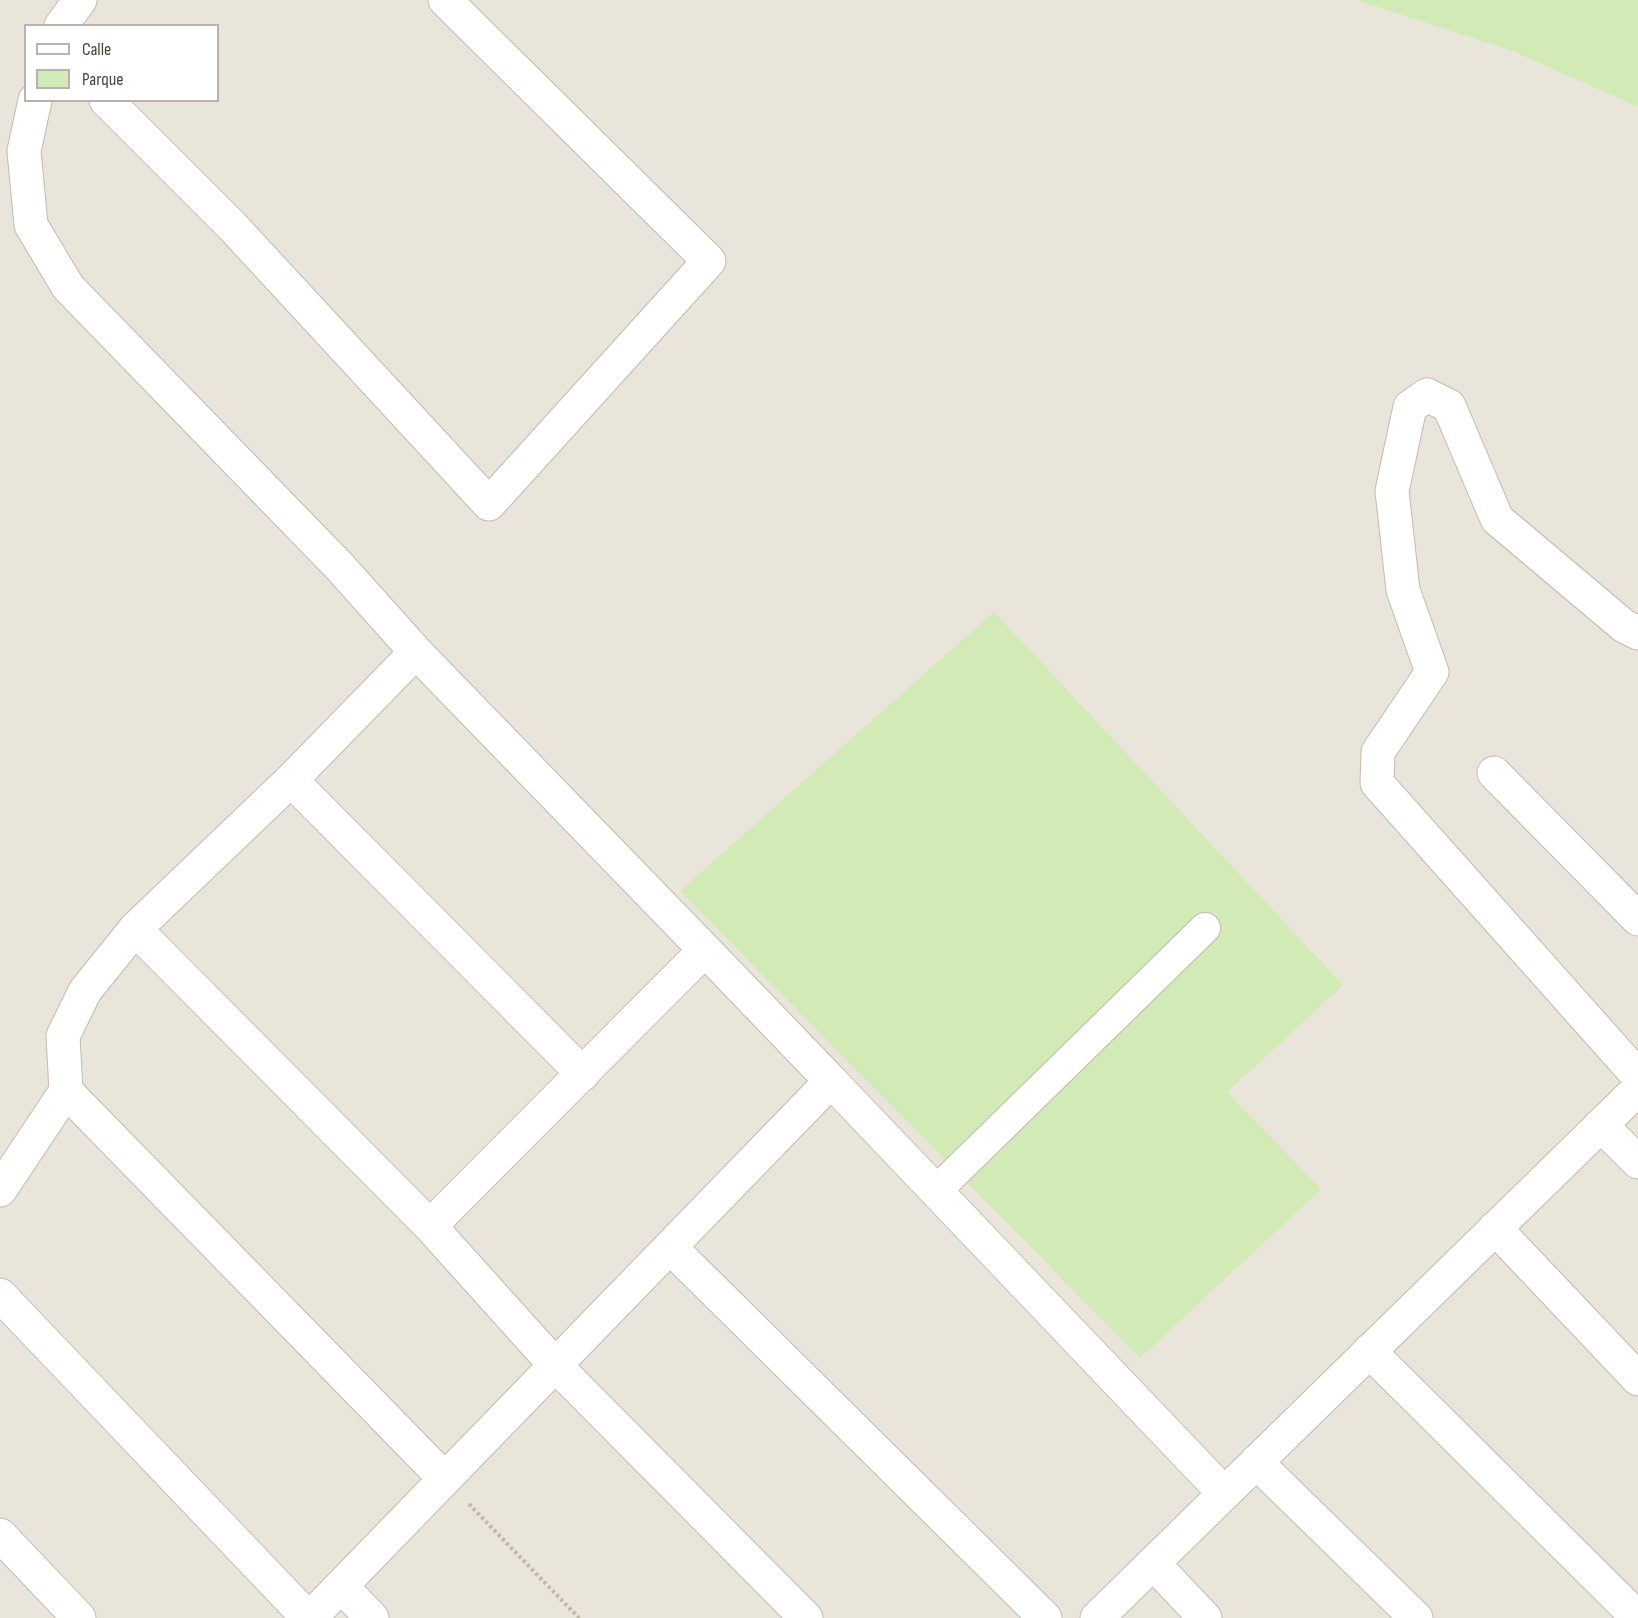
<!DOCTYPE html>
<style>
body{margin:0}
#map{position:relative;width:1638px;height:1618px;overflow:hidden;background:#f6f3ec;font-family:"Sofia Sans Condensed",sans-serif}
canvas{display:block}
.legend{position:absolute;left:24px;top:24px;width:195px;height:78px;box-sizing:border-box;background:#fff;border:2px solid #b7b4b0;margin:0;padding:8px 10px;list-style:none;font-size:18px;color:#4b4439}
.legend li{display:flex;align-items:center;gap:12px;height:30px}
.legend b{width:30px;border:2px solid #b7b4b0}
</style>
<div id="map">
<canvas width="1638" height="1618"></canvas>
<ul class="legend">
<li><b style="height:8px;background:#fff"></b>Calle</li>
<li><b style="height:16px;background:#d2eab5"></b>Parque</li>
</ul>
</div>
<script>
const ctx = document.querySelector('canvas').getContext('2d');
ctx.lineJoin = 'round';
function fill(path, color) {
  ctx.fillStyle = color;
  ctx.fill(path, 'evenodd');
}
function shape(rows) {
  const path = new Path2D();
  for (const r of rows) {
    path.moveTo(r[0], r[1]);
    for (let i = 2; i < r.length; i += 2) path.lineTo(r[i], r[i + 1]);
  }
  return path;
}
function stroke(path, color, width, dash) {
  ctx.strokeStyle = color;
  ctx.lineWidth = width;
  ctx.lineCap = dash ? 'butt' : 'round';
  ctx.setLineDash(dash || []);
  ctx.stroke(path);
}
fill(shape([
 [0,0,1356,0,1514,52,1638,107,1638,1618,0,1618],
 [26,26,218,26,218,100,26,100]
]), '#eae5da');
fill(shape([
 [1356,0,1638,0,1638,107,1514,52],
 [994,612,1343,985,1227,1092,1321,1189,1140,1358,680,891]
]), '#d2eab5');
const pedestrian = shape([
 [936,1191,1205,928]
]);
const minor = shape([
 [61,26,80,0],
 [35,100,24,151,31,225,68,287,340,567,416,652,705,950,430,1226],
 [106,100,233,227,489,504,709,261,445,0],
 [1638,633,1624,626,1497,519,1449,406,1427,395,1410,407,1392,491,1403,590,1432,672,1378,752,1377,783,1638,1076],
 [416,652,291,780,135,929,430,1226,555,1365,806,1618],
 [1494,773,1638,919],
 [291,780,583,1074],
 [705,950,831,1081],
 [66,1091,63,1036,85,991,135,929],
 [1601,1125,1638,1162],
 [0,1190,66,1091,445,1479],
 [1495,1228,1638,1379],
 [670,1247,1045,1618],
 [0,1295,308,1618],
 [1369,1351,1638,1618],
 [1256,1462,1416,1618],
 [0,1535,79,1618],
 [1153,1563,1205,1618],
 [341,1586,372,1618],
 [310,1618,831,1081,1224,1493]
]);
const tertiary = shape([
 [1097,1618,1638,1089]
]);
stroke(pedestrian, '#c2bbae', 32);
stroke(minor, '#c2bbae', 35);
stroke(tertiary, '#c2bbae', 35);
stroke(shape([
 [469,1504,579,1618]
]), '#c4b79f', 4, [3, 3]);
stroke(pedestrian, '#fff', 30);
stroke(minor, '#fff', 33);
stroke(tertiary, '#fff', 33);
</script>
